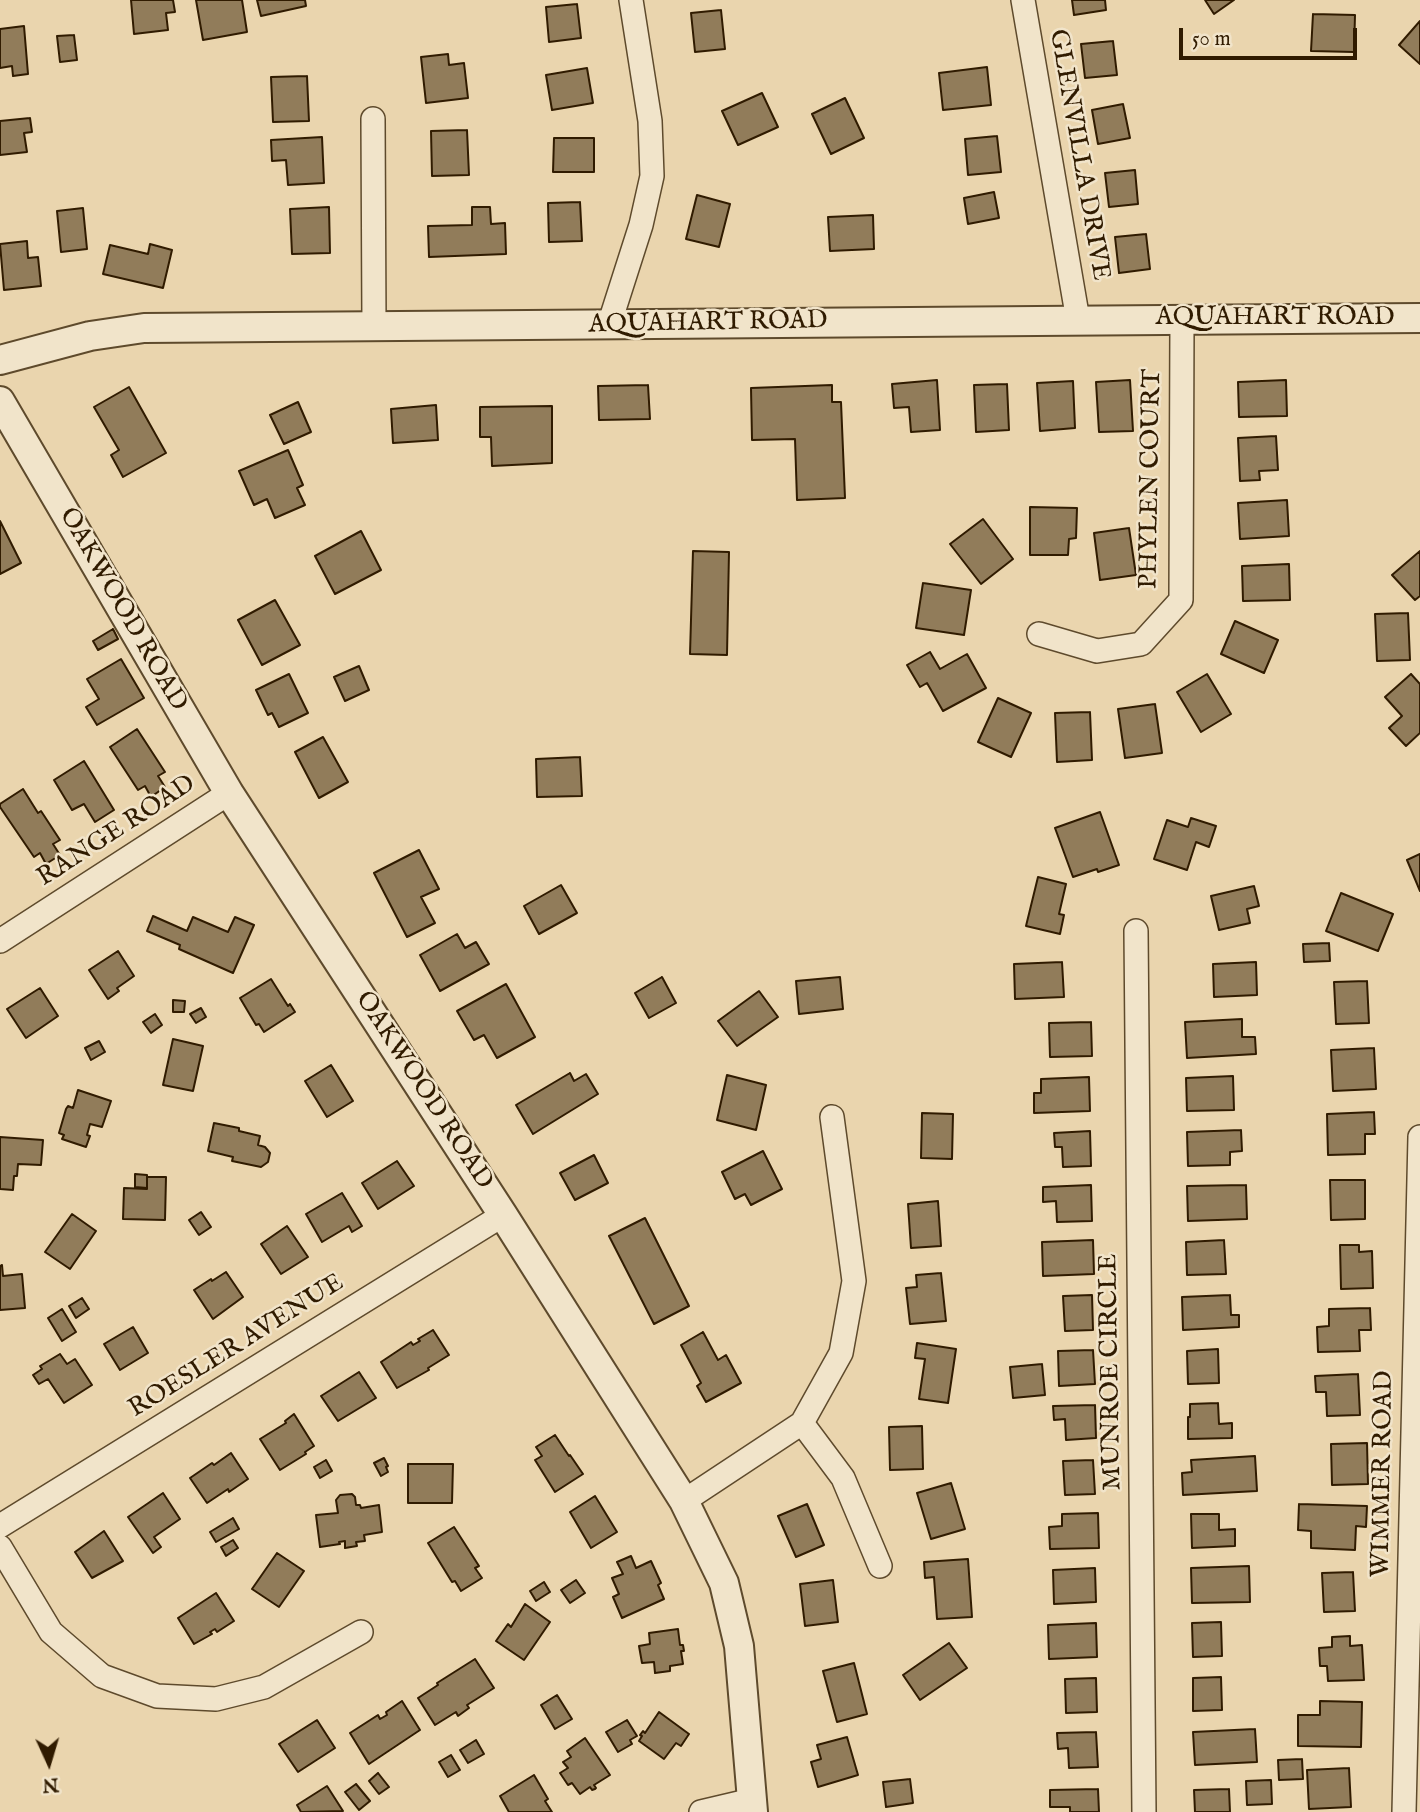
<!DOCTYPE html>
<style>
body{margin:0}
#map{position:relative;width:1420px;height:1812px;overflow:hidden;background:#ead5ae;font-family:"IM FELL English",serif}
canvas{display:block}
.north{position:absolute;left:14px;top:1728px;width:70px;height:70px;-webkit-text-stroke:5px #f1e4ca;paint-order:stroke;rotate:176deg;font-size:19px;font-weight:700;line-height:28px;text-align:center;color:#301b00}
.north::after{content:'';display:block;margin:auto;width:24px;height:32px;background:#301b00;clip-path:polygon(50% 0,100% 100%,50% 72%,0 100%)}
.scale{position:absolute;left:1179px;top:28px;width:178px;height:32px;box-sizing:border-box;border:4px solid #301b00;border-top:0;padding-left:9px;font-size:21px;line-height:24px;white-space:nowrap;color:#301b00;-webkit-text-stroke:5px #f1e4ca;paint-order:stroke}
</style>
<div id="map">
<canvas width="1420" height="1812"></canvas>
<div class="north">N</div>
<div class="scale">50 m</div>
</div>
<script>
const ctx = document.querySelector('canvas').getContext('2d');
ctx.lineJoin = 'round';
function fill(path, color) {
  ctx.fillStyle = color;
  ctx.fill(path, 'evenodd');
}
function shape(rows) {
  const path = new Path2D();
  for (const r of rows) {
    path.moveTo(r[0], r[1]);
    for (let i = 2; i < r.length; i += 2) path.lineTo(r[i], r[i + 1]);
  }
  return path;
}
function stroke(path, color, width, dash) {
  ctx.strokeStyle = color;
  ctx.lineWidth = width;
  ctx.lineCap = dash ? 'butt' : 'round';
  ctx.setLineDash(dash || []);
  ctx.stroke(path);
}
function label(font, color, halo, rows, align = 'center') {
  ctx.font = font + ' "IM FELL English",serif';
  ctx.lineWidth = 5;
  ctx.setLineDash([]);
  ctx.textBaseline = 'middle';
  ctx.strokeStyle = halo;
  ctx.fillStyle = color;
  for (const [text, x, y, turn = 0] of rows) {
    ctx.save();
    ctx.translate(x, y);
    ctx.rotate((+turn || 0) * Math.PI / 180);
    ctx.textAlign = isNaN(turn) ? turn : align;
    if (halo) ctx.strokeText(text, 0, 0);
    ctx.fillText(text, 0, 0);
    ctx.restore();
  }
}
const building = shape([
 [131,0,173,0,175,12,166,13,168,30,134,34,131,0],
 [196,0,242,0,247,32,203,40,196,0],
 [257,0,305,0,306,6,261,16,257,0],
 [1072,0,1105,0,1106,10,1074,15,1072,0],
 [1205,0,1234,0,1214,14,1205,0],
 [577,4,581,38,549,42,546,7,577,4],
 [721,10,725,49,695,52,691,13,721,10],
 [1313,14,1355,15,1354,52,1311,51,1313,14],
 [1420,21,1420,64,1399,45,1420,21],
 [24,26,28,74,13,76,12,66,0,68,0,29,24,26],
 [74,35,77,60,60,62,57,36,74,35],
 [1113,41,1117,75,1085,78,1081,44,1113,41],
 [448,54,449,65,464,63,468,98,426,103,421,57,448,54],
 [987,67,991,105,943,110,939,73,987,67],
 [587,68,593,103,552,110,546,75,587,68],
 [307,76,309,121,273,122,271,77,307,76],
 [762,93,778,127,738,145,722,111,762,93],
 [845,98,864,138,831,154,812,114,845,98],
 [1123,104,1130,138,1098,144,1092,110,1123,104],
 [30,118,32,132,24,133,27,152,0,155,0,121,30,118],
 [467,130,469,175,432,176,431,131,467,130],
 [997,136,1001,172,968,175,965,139,997,136],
 [322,137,324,183,288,185,286,160,272,161,271,140,322,137],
 [554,138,594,138,594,172,553,172,554,138],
 [1135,170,1138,204,1109,207,1105,173,1135,170],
 [994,192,999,218,968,224,964,198,994,192],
 [697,195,730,204,719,247,686,239,697,195],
 [580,202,582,241,549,242,548,203,580,202],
 [329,207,330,253,292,254,290,209,329,207],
 [472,207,490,207,491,224,505,223,506,254,429,257,428,226,472,225,472,207],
 [83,208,87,249,61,252,57,211,83,208],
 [873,215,874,249,830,251,828,217,873,215],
 [1146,234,1150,269,1119,273,1115,237,1146,234],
 [27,241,28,258,38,257,41,286,4,290,0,244,27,241],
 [150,244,172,250,163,288,103,274,110,245,148,254,150,244],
 [937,380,940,430,911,432,909,407,894,408,892,384,937,380],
 [1130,380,1133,431,1099,432,1096,382,1130,380],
 [1286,380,1287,416,1239,417,1238,382,1286,380],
 [1073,381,1075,428,1040,431,1037,383,1073,381],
 [1007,384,1009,430,976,432,974,385,1007,384],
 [648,385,650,419,599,420,598,386,648,385],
 [832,385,832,402,841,402,845,498,797,500,795,439,752,440,751,388,832,385],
 [129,387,166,453,123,477,111,455,119,450,94,407,129,387],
 [298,402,311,432,284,444,270,415,298,402],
 [436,405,438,440,393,443,391,409,436,405],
 [552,406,552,463,492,466,491,437,480,437,480,407,552,406],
 [1276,436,1278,470,1259,471,1260,480,1240,481,1238,438,1276,436],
 [288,450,303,485,297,488,305,505,275,518,267,499,254,505,239,471,288,450],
 [1287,500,1289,536,1240,539,1238,503,1287,500],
 [1030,507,1077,508,1076,538,1069,539,1068,555,1030,555,1030,507],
 [983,519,1013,559,981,584,950,544,983,519],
 [0,521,21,563,0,574,0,521],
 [1129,528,1136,575,1100,580,1094,533,1129,528],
 [361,531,381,570,335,594,315,556,361,531],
 [693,551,729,552,727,655,690,654,693,551],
 [1420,551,1420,596,1415,600,1392,575,1420,551],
 [1289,564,1290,600,1243,601,1242,566,1289,564],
 [923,583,971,590,964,635,916,628,923,583],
 [275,600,300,645,262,665,238,620,275,600],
 [1408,613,1410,660,1377,661,1375,614,1408,613],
 [1235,621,1278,640,1264,673,1221,654,1235,621],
 [113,629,118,639,98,650,93,641,113,629],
 [930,652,940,669,967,654,986,688,943,711,927,683,920,687,907,665,930,652],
 [121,659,144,698,97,725,86,707,99,699,87,679,121,659],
 [359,666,369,690,345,701,334,677,359,666],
 [289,674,308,713,279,727,272,713,268,715,256,690,289,674],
 [1207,674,1231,714,1201,732,1177,692,1207,674],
 [1411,674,1420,684,1420,733,1406,746,1389,728,1402,716,1385,697,1411,674],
 [998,698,1031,713,1011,757,978,742,998,698],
 [1155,704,1162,753,1125,758,1118,709,1155,704],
 [1090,712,1092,760,1057,762,1055,713,1090,712],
 [137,729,165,772,158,776,165,787,151,797,145,786,138,790,110,747,137,729],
 [323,737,348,782,319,798,295,752,323,737],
 [580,757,582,796,537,797,536,759,580,757],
 [84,761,114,810,95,822,84,804,72,810,54,780,84,761],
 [23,789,38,813,41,811,60,840,53,844,60,855,46,864,40,853,34,857,0,807,0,804,23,789],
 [1100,812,1119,865,1098,872,1097,869,1073,877,1055,828,1100,812],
 [1191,818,1216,826,1209,847,1196,842,1187,870,1154,859,1167,820,1188,827,1191,818],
 [419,850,439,889,421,897,435,923,407,937,374,873,419,850],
 [1420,854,1420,891,1407,860,1420,854],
 [1038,877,1066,884,1059,914,1064,915,1060,934,1026,926,1038,877],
 [561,885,577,913,539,934,524,906,561,885],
 [1254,886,1259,906,1247,909,1250,923,1219,930,1211,896,1254,886],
 [1341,893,1393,914,1378,951,1326,931,1341,893],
 [153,916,187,931,193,917,228,932,235,917,254,925,233,973,179,949,180,945,147,931,153,916],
 [457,934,465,948,476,942,489,964,440,991,420,955,457,934],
 [1329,943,1330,961,1304,962,1303,944,1329,943],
 [118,951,134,976,117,988,119,991,108,999,89,970,118,951],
 [1062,962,1064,997,1015,999,1014,964,1062,962],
 [1256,962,1257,995,1214,997,1213,964,1256,962],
 [662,977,676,1003,649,1018,635,993,662,977],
 [840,977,843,1009,799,1014,796,981,840,977],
 [271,979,288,1006,290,1004,295,1012,264,1032,259,1024,256,1025,240,998,271,979],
 [1367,981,1369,1023,1336,1024,1334,982,1367,981],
 [506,984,535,1037,497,1058,484,1035,474,1040,457,1011,506,984],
 [40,988,58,1016,26,1038,7,1009,40,988],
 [759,991,778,1017,737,1046,718,1021,759,991],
 [173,1000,185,1001,184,1012,173,1012,173,1000],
 [201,1008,206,1017,196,1023,190,1014,201,1008],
 [155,1014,162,1025,151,1033,143,1022,155,1014],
 [1242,1019,1242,1037,1255,1037,1256,1054,1187,1058,1185,1022,1242,1019],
 [1091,1022,1092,1056,1050,1057,1049,1023,1091,1022],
 [173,1039,203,1046,193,1091,163,1085,173,1039],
 [99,1041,105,1052,91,1060,85,1048,99,1041],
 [1374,1048,1376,1089,1333,1091,1331,1050,1374,1048],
 [331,1065,353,1101,327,1117,305,1081,331,1065],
 [570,1073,574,1081,586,1074,598,1094,533,1134,516,1105,570,1073],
 [727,1075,766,1085,756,1130,717,1120,727,1075],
 [1233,1076,1234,1110,1187,1111,1186,1078,1233,1076],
 [1089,1077,1090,1111,1034,1113,1034,1093,1041,1093,1041,1079,1089,1077],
 [78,1090,111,1101,102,1127,90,1124,87,1135,90,1136,86,1147,62,1139,64,1135,59,1133,66,1109,68,1106,73,1108,78,1090],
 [1374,1112,1375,1134,1365,1134,1365,1154,1328,1155,1327,1114,1374,1112],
 [922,1113,953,1114,952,1159,921,1158,922,1113],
 [214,1123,239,1128,239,1131,260,1136,258,1145,265,1147,270,1153,268,1162,261,1167,232,1161,233,1157,208,1151,214,1123],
 [1241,1130,1242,1151,1230,1152,1230,1165,1188,1166,1187,1132,1241,1130],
 [1090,1131,1091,1166,1063,1167,1062,1147,1055,1147,1054,1133,1090,1131],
 [0,1137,43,1140,41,1165,18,1164,17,1176,14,1176,13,1190,0,1189,0,1137],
 [763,1151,782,1189,751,1205,745,1194,735,1199,722,1172,763,1151],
 [594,1155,608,1183,575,1200,560,1173,594,1155],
 [397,1161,414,1186,378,1209,362,1183,397,1161],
 [135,1174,147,1175,147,1188,135,1187,135,1174],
 [147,1177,166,1177,165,1220,123,1219,124,1188,147,1189,147,1177],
 [1330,1180,1365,1180,1365,1219,1331,1220,1330,1180],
 [1091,1185,1092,1221,1057,1222,1056,1201,1043,1202,1043,1187,1091,1185],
 [1246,1185,1247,1219,1188,1221,1187,1186,1246,1185],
 [342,1193,362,1226,352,1232,349,1226,322,1242,306,1214,342,1193],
 [938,1201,941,1246,911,1248,908,1204,938,1201],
 [201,1212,211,1227,199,1235,189,1220,201,1212],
 [72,1214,96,1231,70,1269,45,1252,72,1214],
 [645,1218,689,1306,654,1324,609,1236,645,1218],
 [287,1226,308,1257,281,1274,261,1244,287,1226],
 [1093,1240,1094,1274,1043,1276,1042,1242,1093,1240],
 [1224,1240,1226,1274,1187,1275,1186,1242,1224,1240],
 [1340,1245,1359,1245,1359,1252,1372,1251,1373,1288,1341,1289,1340,1245],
 [2,1265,3,1276,22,1274,25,1308,0,1310,0,1266,2,1265],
 [226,1272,243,1297,213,1319,194,1290,211,1279,212,1281,226,1272],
 [941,1273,946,1321,910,1324,906,1288,917,1287,916,1275,941,1273],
 [1092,1295,1093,1330,1065,1331,1063,1296,1092,1295],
 [1230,1295,1231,1315,1239,1315,1239,1327,1183,1330,1182,1297,1230,1295],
 [82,1298,89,1309,76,1318,69,1306,82,1298],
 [1370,1308,1371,1330,1359,1330,1360,1351,1318,1352,1317,1327,1329,1326,1329,1309,1370,1308],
 [62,1309,76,1332,62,1341,48,1318,62,1309],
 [133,1327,148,1353,120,1370,104,1344,133,1327],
 [433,1330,449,1355,428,1368,429,1370,397,1388,381,1362,411,1342,413,1345,420,1341,418,1339,433,1330],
 [703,1332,718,1360,726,1355,741,1383,706,1402,697,1386,701,1383,681,1345,703,1332],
 [917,1343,956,1349,948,1403,919,1399,925,1359,915,1358,917,1343],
 [1218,1349,1219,1383,1188,1384,1187,1351,1218,1349],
 [1093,1350,1095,1384,1059,1386,1058,1351,1093,1350],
 [60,1354,67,1364,75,1359,92,1385,64,1403,48,1379,39,1384,33,1375,42,1369,40,1366,60,1354],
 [1042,1364,1045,1395,1013,1398,1010,1367,1042,1364],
 [359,1372,376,1398,338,1421,321,1396,359,1372],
 [1358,1374,1360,1415,1327,1416,1326,1392,1316,1392,1315,1376,1358,1374],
 [1218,1403,1219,1424,1232,1423,1232,1438,1188,1439,1188,1417,1190,1417,1190,1404,1218,1403],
 [1095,1405,1096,1438,1066,1440,1065,1419,1054,1420,1053,1406,1095,1405],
 [294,1414,314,1446,305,1452,306,1454,280,1470,260,1439,286,1423,285,1421,294,1414],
 [922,1426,923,1469,890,1470,889,1427,922,1426],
 [555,1435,569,1456,570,1455,583,1474,555,1492,535,1460,542,1456,536,1447,555,1435],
 [1367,1443,1368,1484,1332,1485,1331,1444,1367,1443],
 [231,1453,248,1479,229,1492,228,1489,207,1503,190,1478,212,1463,214,1465,231,1453],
 [1255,1456,1257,1491,1183,1495,1182,1473,1192,1472,1191,1460,1255,1456],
 [384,1458,388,1466,386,1467,388,1472,381,1476,374,1463,384,1458],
 [326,1460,332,1471,320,1478,314,1467,326,1460],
 [1093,1460,1095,1494,1065,1495,1063,1461,1093,1460],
 [408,1464,453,1464,452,1503,408,1503,408,1464],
 [951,1483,965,1529,931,1539,917,1493,951,1483],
 [163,1493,180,1519,154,1537,161,1547,153,1553,128,1517,163,1493],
 [352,1494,355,1497,356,1505,360,1505,361,1508,379,1505,382,1532,364,1535,365,1541,356,1542,357,1546,345,1548,345,1541,339,1542,340,1544,320,1547,316,1515,338,1513,336,1500,340,1495,352,1494],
 [595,1496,617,1532,591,1548,570,1512,595,1496],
 [807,1504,824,1545,796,1557,778,1516,807,1504],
 [1299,1504,1367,1506,1366,1527,1356,1526,1355,1550,1311,1548,1311,1531,1298,1530,1299,1504],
 [1098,1513,1099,1548,1050,1549,1049,1527,1062,1526,1062,1514,1098,1513],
 [1191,1514,1219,1514,1219,1530,1235,1529,1235,1546,1192,1548,1191,1514],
 [233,1518,239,1529,216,1542,210,1532,233,1518],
 [454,1527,479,1566,475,1568,482,1578,461,1591,455,1581,452,1582,428,1543,454,1527],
 [104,1531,123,1561,92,1578,75,1552,104,1531],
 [233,1540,238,1548,226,1556,221,1547,233,1540],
 [277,1553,304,1571,279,1607,252,1589,277,1553],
 [631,1556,636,1568,651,1561,661,1583,658,1585,664,1599,622,1618,613,1597,619,1594,612,1578,623,1574,617,1562,631,1556],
 [968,1559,972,1617,937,1619,934,1577,925,1578,924,1562,968,1559],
 [1249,1566,1250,1602,1192,1603,1191,1568,1249,1566],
 [1095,1568,1096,1602,1054,1604,1053,1570,1095,1568],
 [1353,1572,1355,1611,1324,1612,1322,1573,1353,1572],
 [576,1580,585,1593,570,1603,561,1590,576,1580],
 [833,1580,838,1622,805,1626,800,1584,833,1580],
 [544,1582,550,1592,536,1601,530,1591,544,1582],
 [216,1593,234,1621,217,1632,215,1629,210,1632,212,1634,194,1644,178,1618,216,1593],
 [525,1604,550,1622,524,1660,496,1641,508,1624,511,1627,525,1604],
 [1221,1622,1222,1656,1193,1657,1192,1623,1221,1622],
 [1096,1623,1097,1657,1049,1659,1048,1625,1096,1623],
 [678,1629,680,1645,683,1645,684,1651,681,1651,683,1664,670,1666,670,1671,655,1673,654,1662,642,1663,639,1646,650,1644,649,1633,678,1629],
 [1350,1636,1350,1646,1362,1645,1364,1680,1328,1681,1327,1666,1320,1666,1319,1648,1332,1647,1332,1637,1350,1636],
 [949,1643,967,1668,920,1700,903,1675,949,1643],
 [475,1659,494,1688,467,1705,469,1708,458,1716,456,1712,435,1725,418,1698,438,1685,437,1683,475,1659],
 [854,1663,867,1714,837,1722,823,1671,854,1663],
 [1221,1677,1222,1710,1193,1711,1193,1678,1221,1677],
 [1096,1678,1097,1712,1066,1713,1065,1679,1096,1678],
 [557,1695,572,1719,555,1729,541,1705,557,1695],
 [402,1701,420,1730,369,1764,350,1733,378,1715,380,1719,387,1715,386,1712,402,1701],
 [1320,1701,1362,1702,1361,1747,1298,1746,1298,1715,1320,1715,1320,1701],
 [659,1712,689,1734,681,1746,676,1743,664,1759,639,1741,642,1736,640,1735,643,1731,645,1733,659,1712],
 [317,1720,335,1748,298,1772,279,1744,317,1720],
 [627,1720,637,1736,630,1740,632,1744,618,1752,606,1732,627,1720],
 [1255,1729,1257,1762,1195,1765,1193,1732,1255,1729],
 [1096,1732,1098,1767,1069,1768,1068,1748,1058,1749,1057,1733,1096,1732],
 [847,1737,858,1775,818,1787,811,1762,821,1759,817,1745,847,1737],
 [585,1738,610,1775,594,1785,596,1788,595,1789,592,1790,590,1787,580,1794,572,1783,568,1785,560,1773,568,1768,563,1762,571,1757,567,1751,585,1738],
 [476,1740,484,1754,468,1763,460,1750,476,1740],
 [451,1755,460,1770,448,1777,439,1762,451,1755],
 [1302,1759,1303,1779,1279,1780,1278,1760,1302,1759],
 [1349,1768,1351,1807,1309,1809,1307,1770,1349,1768],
 [378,1773,389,1787,379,1794,369,1781,378,1773],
 [534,1775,548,1799,545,1801,552,1812,509,1812,500,1796,534,1775],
 [910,1779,913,1803,886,1807,883,1782,910,1779],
 [1271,1780,1272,1804,1247,1805,1246,1781,1271,1780],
 [356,1784,370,1801,359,1810,345,1792,356,1784],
 [327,1786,343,1811,301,1812,297,1805,327,1786],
 [1098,1789,1099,1812,1070,1812,1070,1807,1050,1807,1050,1790,1098,1789],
 [1229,1789,1230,1812,1195,1812,1194,1790,1229,1789]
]);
fill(building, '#917c5a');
stroke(building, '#301b00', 2);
const minor = shape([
 [1023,0,1078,320],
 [373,119,374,326],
 [609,325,641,225,652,176,650,121,631,0],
 [1039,634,1097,651,1141,644,1181,600,1182,320],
 [1136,931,1144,1812],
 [0,941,229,793],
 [802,1423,843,1478,880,1566],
 [684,1501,802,1423,841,1353,854,1281,832,1117],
 [0,1526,503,1215],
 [0,1547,51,1632,102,1676,157,1696,216,1699,264,1687,361,1632],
 [701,1812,752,1800],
 [1404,1812,1420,1137]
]);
const tertiary = shape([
 [0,360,90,336,144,328,1420,318],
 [0,401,229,793,503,1215,684,1501,724,1583,739,1646,753,1812]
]);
stroke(minor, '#5e4a2c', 26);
stroke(tertiary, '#5e4a2c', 32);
stroke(minor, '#f1e4ca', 23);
stroke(tertiary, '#f1e4ca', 28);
label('26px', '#301b00', '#f1e4ca', [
 ["GLENVILLA DRIVE",1078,155,80],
 ["AQUAHART ROAD",1275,319],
 ["AQUAHART ROAD",708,324,-1],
 ["PHYLEN COURT",1152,479,-89],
 ["OAKWOOD ROAD",122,610,60],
 ["RANGE ROAD",117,832,-33],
 ["OAKWOOD ROAD",423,1091,57],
 ["ROESLER AVENUE",237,1347,-32],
 ["MUNROE CIRCLE",1112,1372,-91],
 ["WIMMER ROAD",1384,1474,-89]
]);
</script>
